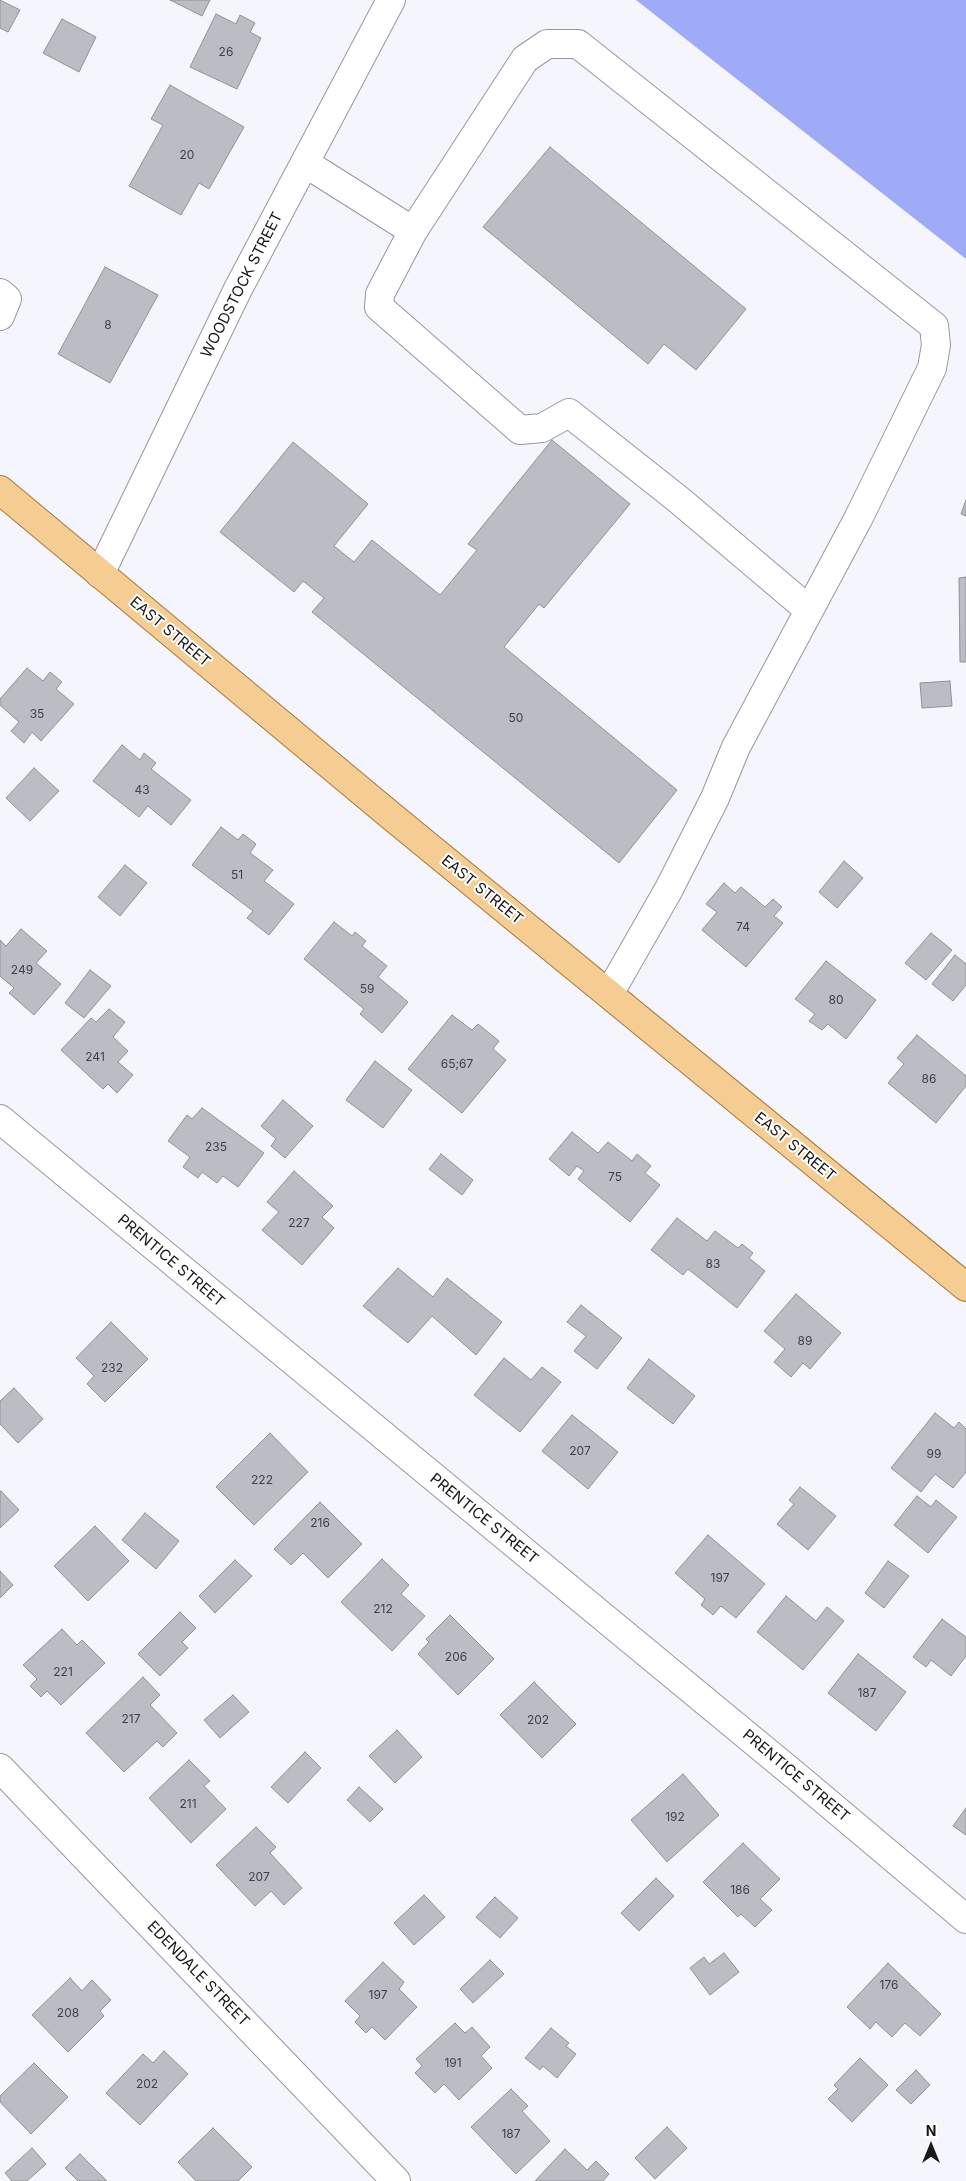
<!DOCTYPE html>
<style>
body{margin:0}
#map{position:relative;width:966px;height:2181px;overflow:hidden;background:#f4f5fd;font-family:Inter,sans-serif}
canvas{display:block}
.north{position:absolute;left:906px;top:2121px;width:50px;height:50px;-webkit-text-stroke:4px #fff;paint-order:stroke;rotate:0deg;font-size:14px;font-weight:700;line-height:20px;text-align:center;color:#18181b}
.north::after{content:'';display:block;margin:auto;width:18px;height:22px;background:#18181b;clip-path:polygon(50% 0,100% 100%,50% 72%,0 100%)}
</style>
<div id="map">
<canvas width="966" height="2181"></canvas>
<div class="north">N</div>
</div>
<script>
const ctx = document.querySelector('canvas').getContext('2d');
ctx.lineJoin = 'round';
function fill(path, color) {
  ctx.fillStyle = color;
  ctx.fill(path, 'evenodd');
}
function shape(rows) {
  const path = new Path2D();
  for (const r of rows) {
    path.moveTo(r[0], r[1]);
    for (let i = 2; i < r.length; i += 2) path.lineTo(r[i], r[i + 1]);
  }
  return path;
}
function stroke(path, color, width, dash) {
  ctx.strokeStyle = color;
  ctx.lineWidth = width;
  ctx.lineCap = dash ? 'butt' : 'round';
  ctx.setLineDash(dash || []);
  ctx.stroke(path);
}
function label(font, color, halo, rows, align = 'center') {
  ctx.font = font + ' Inter,sans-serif';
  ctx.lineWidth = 4;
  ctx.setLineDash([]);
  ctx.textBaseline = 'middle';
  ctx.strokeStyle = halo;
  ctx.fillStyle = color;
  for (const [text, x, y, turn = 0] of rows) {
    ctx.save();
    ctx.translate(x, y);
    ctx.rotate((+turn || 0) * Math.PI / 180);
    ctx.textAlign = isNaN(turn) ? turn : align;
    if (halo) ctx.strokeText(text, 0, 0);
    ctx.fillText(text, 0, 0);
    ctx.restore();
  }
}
fill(shape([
 [636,0,966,0,966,259]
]), '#9fabf7');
const building = shape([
 [0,0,20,10,8,32,0,28,0,0],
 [170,0,210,0,202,16,170,0],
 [216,14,236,24,240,15,255,23,250,32,261,38,237,89,190,67,216,14],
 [62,19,96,37,79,72,43,53,62,19],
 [170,85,244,127,209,189,199,183,181,215,129,186,163,125,151,119,170,85],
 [550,147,746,309,696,370,664,344,648,364,483,227,550,147],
 [105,267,158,295,110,383,58,354,105,267],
 [552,440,630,504,544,608,539,604,504,647,677,790,619,863,312,612,324,598,303,581,294,592,220,532,293,442,368,504,334,546,354,562,372,540,440,595,477,550,468,544,552,440],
 [966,500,966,516,961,514,966,500],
 [966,577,966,662,960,662,959,578,966,577],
 [27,668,43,681,50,672,62,682,56,689,74,704,41,741,32,732,24,743,11,731,19,722,0,705,0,699,27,668],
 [950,681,952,706,922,708,920,683,950,681],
 [122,745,140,760,144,753,156,763,151,769,191,800,171,825,148,806,139,817,93,781,122,745],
 [34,768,59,791,30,821,6,798,34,768],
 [221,827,238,840,243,834,256,844,250,853,273,870,264,881,294,904,269,935,247,918,253,911,192,865,221,827],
 [844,861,863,878,837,908,819,892,844,861],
 [125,865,147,883,120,916,98,897,125,865],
 [724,883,735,893,741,887,765,907,773,899,782,907,774,916,783,923,746,967,702,930,717,912,706,904,724,883],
 [334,922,352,936,355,932,366,941,362,946,387,966,378,977,408,1002,382,1033,360,1014,364,1009,304,959,334,922],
 [21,929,47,951,36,963,61,984,34,1015,9,993,14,988,0,976,0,940,6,946,21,929],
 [931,933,952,950,926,980,905,963,931,933],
 [955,955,966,964,966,985,953,1001,932,984,955,955],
 [826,961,876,1000,846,1039,828,1024,822,1030,809,1021,815,1014,795,999,826,961],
 [90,970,111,986,84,1018,65,1003,90,970],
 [109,1009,125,1022,113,1037,128,1051,118,1062,133,1075,117,1093,108,1084,103,1089,61,1050,91,1018,96,1022,109,1009],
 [452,1015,472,1030,478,1024,499,1041,493,1049,506,1060,462,1113,408,1069,452,1015],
 [917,1035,966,1076,966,1086,936,1123,888,1083,904,1064,897,1058,917,1035],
 [375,1061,412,1090,383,1128,346,1100,375,1061],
 [283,1100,313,1126,285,1158,271,1146,276,1139,261,1126,283,1100],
 [202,1108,264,1153,238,1187,223,1176,217,1183,202,1172,198,1178,183,1167,190,1157,168,1141,187,1115,192,1119,202,1108],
 [572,1132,598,1153,608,1142,632,1161,637,1154,651,1166,645,1173,660,1185,630,1222,578,1179,584,1171,577,1166,569,1176,549,1159,572,1132],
 [441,1154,473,1180,462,1195,429,1169,441,1154],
 [294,1171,333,1206,322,1217,334,1228,302,1265,262,1230,279,1212,267,1202,294,1171],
 [677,1218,707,1241,715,1231,738,1248,742,1244,753,1253,749,1258,765,1271,737,1308,688,1269,683,1275,651,1250,677,1218],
 [398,1268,433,1297,447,1278,502,1322,476,1355,432,1316,408,1343,363,1306,398,1268],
 [796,1294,841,1333,810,1369,803,1363,791,1377,774,1362,785,1349,764,1331,796,1294],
 [581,1305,622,1338,597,1369,574,1351,586,1336,567,1322,581,1305],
 [111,1322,148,1359,105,1402,87,1384,94,1376,76,1358,111,1322],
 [504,1358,531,1380,542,1367,561,1382,520,1432,474,1395,504,1358],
 [649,1359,695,1396,673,1424,627,1388,649,1359],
 [14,1388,43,1419,18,1443,0,1424,0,1401,14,1388],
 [935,1413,954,1428,959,1422,966,1429,966,1472,953,1488,935,1474,921,1492,891,1468,935,1413],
 [572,1415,618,1452,588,1489,542,1451,572,1415],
 [270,1433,308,1472,254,1525,216,1487,270,1433],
 [800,1487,836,1516,808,1550,777,1524,794,1504,789,1500,800,1487],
 [1,1491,19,1510,0,1528,0,1492,1,1491],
 [917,1496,931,1507,936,1500,957,1517,928,1553,894,1525,917,1496],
 [320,1502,362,1544,328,1578,303,1553,291,1565,274,1549,320,1502],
 [145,1513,179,1541,156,1569,122,1540,145,1513],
 [95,1526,129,1561,88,1601,54,1566,95,1526],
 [708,1535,765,1584,736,1618,721,1606,713,1615,701,1605,705,1599,675,1573,708,1535],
 [382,1559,409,1585,401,1594,425,1616,392,1651,341,1602,382,1559],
 [235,1560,252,1576,215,1613,199,1596,235,1560],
 [888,1561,909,1576,884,1608,865,1593,888,1561],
 [0,1571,13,1585,0,1598,0,1571],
 [786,1596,816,1621,827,1607,844,1621,803,1670,757,1632,786,1596],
 [180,1612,196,1628,182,1642,188,1648,160,1676,138,1654,180,1612],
 [450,1615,494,1659,458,1695,418,1654,429,1642,426,1639,450,1615],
 [942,1619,966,1637,966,1656,951,1676,931,1660,926,1667,913,1657,942,1619],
 [62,1629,77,1645,82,1640,105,1663,61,1705,47,1691,41,1697,30,1686,37,1679,23,1665,62,1629],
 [858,1654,906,1692,876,1731,828,1693,858,1654],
 [143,1677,160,1695,150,1705,177,1733,163,1747,157,1741,124,1772,86,1733,143,1677],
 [534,1682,576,1724,542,1758,500,1715,534,1682],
 [233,1695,249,1712,220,1738,204,1720,233,1695],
 [397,1730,422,1757,395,1783,369,1756,397,1730],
 [305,1752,321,1768,288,1803,271,1787,305,1752],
 [189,1760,210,1781,204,1786,226,1809,191,1843,149,1798,189,1760],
 [683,1774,719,1815,667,1862,631,1820,683,1774],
 [359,1787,383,1809,370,1822,347,1800,359,1787],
 [966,1808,966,1835,953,1826,966,1808],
 [256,1827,276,1847,270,1853,302,1888,284,1905,271,1891,255,1906,216,1865,256,1827],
 [743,1843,780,1879,760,1899,772,1910,755,1927,741,1914,738,1917,703,1882,743,1843],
 [656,1878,674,1896,639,1931,621,1913,656,1878],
 [424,1895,445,1917,414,1945,394,1923,424,1895],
 [495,1897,518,1918,500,1938,476,1917,495,1897],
 [724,1953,739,1972,710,1995,690,1968,704,1957,709,1964,724,1953],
 [490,1960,504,1974,473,2003,460,1989,490,1960],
 [383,1962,404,1982,399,1989,417,2007,385,2040,372,2027,366,2033,355,2022,360,2016,345,2001,383,1962],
 [888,1963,941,2014,920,2036,905,2023,892,2037,876,2022,870,2029,847,2007,888,1963],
 [70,1978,82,1991,92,1980,111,2000,100,2011,104,2016,68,2052,32,2015,70,1978],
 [455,2023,465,2033,472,2027,490,2047,481,2056,492,2068,459,2100,444,2084,435,2093,415,2073,422,2066,416,2059,455,2023],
 [551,2028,569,2043,566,2046,576,2054,557,2078,543,2066,540,2070,525,2058,551,2028],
 [164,2051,188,2074,140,2125,106,2093,143,2054,153,2063,164,2051],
 [860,2058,888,2085,852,2122,828,2099,838,2089,834,2085,860,2058],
 [34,2063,68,2097,31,2134,0,2102,0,2096,34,2063],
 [916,2070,930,2085,911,2104,896,2090,916,2070],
 [511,2089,528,2106,522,2111,550,2141,516,2174,471,2127,511,2089],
 [667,2127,687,2148,655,2179,635,2158,667,2127],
 [213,2128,252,2167,238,2181,196,2181,178,2162,213,2128],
 [32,2148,46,2164,27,2181,12,2181,5,2173,32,2148],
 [565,2149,587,2170,596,2161,609,2174,603,2181,535,2181,565,2149],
 [80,2154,107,2181,78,2181,65,2168,80,2154]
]);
fill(building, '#bbbdc4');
stroke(building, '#909299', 1);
const minor = shape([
 [305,163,413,231,380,294,379,307,520,430,542,428,569,413,679,500,809,610],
 [413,231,525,59,547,44,578,44,934,326,936,345,932,368,858,519,736,747,715,798,669,889,609,994],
 [0,293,7,299,0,316],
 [100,574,238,289,391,0],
 [0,1119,796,1776,966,1919],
 [0,1768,396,2181]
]);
const major = shape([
 [0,490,390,815,966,1287]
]);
stroke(minor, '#97989f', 30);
stroke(major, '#a4783a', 30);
stroke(minor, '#fff', 28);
stroke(major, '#f5cd92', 28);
label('12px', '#414145', null, [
 ["26",226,52],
 ["20",187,155],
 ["8",108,325],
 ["35",37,714],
 ["50",516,718],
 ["43",142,790],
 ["51",237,875],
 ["74",743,927],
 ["249",22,970],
 ["59",367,989],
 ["80",836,1000],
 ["241",95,1057],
 ["65;67",457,1064],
 ["86",929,1079],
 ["235",216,1147],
 ["75",615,1177],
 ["227",299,1223],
 ["83",713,1264],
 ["89",805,1341],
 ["232",112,1368],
 ["207",580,1451],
 ["99",934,1454],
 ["222",262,1480],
 ["216",320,1523],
 ["197",720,1578],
 ["212",383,1609],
 ["206",456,1657],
 ["221",63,1672],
 ["187",867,1693],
 ["217",131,1719],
 ["202",538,1720],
 ["211",188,1804],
 ["192",675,1817],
 ["207",259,1877],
 ["186",740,1890],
 ["176",889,1985],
 ["197",378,1995],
 ["208",68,2013],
 ["191",453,2063],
 ["202",147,2084],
 ["187",511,2134]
]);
label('15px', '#18181b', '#fff', [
 ["WOODSTOCK STREET",242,285,-63],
 ["EAST STREET",170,632,40],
 ["EAST STREET",482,890,39],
 ["EAST STREET",795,1147,39],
 ["PRENTICE STREET",171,1261,40],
 ["PRENTICE STREET",484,1519,39],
 ["PRENTICE STREET",796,1776,40],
 ["EDENDALE STREET",198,1974,46]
]);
</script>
